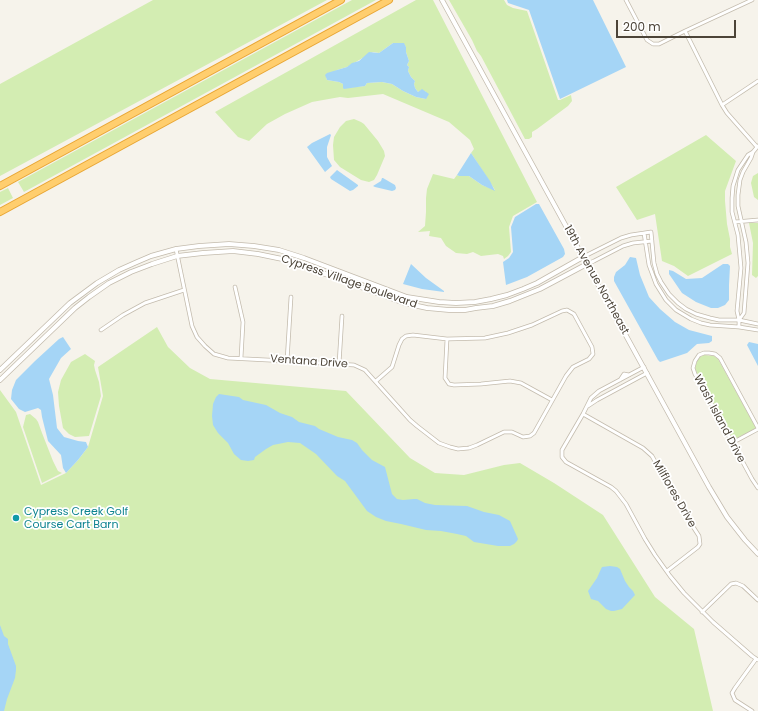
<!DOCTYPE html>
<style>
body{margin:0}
#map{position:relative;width:758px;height:711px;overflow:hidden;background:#f6f3eb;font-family:Poppins,sans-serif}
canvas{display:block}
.scale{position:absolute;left:616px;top:20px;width:120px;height:18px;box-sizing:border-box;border:2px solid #4c4438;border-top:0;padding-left:5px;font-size:12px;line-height:14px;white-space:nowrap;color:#4c4438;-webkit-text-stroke:3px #fff;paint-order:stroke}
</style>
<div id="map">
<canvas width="758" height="711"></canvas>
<div class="scale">200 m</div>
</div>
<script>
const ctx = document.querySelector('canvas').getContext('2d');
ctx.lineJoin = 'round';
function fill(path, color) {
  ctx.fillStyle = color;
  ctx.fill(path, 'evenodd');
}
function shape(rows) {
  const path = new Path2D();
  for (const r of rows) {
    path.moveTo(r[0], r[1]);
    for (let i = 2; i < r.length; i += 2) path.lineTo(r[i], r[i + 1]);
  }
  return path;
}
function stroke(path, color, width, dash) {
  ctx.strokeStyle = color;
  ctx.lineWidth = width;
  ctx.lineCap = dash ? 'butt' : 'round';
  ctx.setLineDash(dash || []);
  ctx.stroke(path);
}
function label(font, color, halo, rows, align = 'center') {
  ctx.font = font + ' Poppins,sans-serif';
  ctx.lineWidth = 3.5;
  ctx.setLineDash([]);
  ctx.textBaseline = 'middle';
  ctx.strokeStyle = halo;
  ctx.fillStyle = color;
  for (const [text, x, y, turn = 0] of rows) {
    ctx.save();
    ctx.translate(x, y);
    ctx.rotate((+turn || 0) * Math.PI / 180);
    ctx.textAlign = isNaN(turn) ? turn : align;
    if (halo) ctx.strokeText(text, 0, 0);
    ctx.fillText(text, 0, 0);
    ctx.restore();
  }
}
fill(shape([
 [153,0,327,0,0,176,0,84],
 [352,0,376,0,24,192,18,182],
 [416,0,433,0,537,202,513,216,509,227,511,252,508,256,504,259,503,256,498,254,481,256,473,252,467,254,456,253,446,246,441,238,429,236,430,231,418,232,425,226,426,212,426,198,427,189,433,174,454,179,457,175,459,176,469,176,482,185,495,190,471,153,474,149,470,140,449,122,383,94,348,98,340,97,312,102,285,114,267,124,249,141,238,137,215,112],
 [393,43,403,43,406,47,406,52,409,61,407,65,409,67,408,71,411,77,415,81,414,84,415,88,418,92,422,90,426,92,426,99,416,97,403,91,392,84,382,82,367,83,365,86,343,88,343,84,339,82,327,80,326,77,337,70,347,67,373,52,379,53],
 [449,0,504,0,507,5,513,8,527,11,558,100,560,100,571,95,572,101,568,106,537,129,532,132,532,137,529,139,525,139,481,56,477,51,472,40],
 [354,119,361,122,364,124,378,141,384,151,385,156,377,175,374,180,369,182,361,180,340,167,334,160,333,145,334,137,340,127,346,121],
 [706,135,736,161,725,191,725,201,727,224,730,239,730,247,732,254,688,276,674,266,662,261,655,214,637,220,616,187],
 [758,173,758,200,754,197,751,183,753,176],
 [8,188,13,198,0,205,0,192],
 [749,223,758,223,758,276,756,278,752,275,753,243],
 [157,327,168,347,190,368,210,379,346,391,410,458,435,473,464,475,504,465,520,463,554,483,603,515,655,597,694,629,713,711,0,711,0,390,16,412,41,485,66,473,78,460,88,447,103,396,98,367],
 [85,354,95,361,94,365,95,370,99,382,101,396,89,436,75,437,69,434,63,428,59,406,58,392,61,380,71,362],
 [704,355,714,356,718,359,756,428,733,440,697,373,695,368,697,361,700,357],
 [30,414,36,419,38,422,42,433,53,461,58,471,62,473,42,483,23,427,26,415]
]), '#d3edb2');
fill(shape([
 [507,0,593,0,626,67,560,99,529,10,508,3],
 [393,43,404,43,406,47,406,52,409,61,407,65,409,67,408,71,411,77,415,81,414,84,415,88,418,92,422,89,429,94,426,99,416,97,403,91,392,84,382,82,367,83,365,86,344,89,343,88,343,84,339,82,327,80,325,75,327,73,347,67,352,63,359,61,369,52,379,53],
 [330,134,331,135,327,147,327,157,332,166,325,172,307,147,312,143],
 [471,153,490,181,495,191,482,185,469,176,459,176,457,175],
 [337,170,358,185,358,186,353,190,350,191,331,179,330,177],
 [382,178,383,178,395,185,396,188,395,190,392,191,375,187,373,186,381,181],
 [536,204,539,204,564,249,565,254,563,257,527,277,506,285,503,262,509,258,513,252,511,227,515,217],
 [630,257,636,258,640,275,649,297,660,309,675,322,689,330,712,336,712,341,709,343,697,344,687,353,660,362,658,360,614,281,614,277,616,272,625,265],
 [411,264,426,278,444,291,444,292,422,289,403,284],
 [723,264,728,264,730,266,729,285,729,300,725,305,718,308,711,308,696,302,682,293,669,274,669,270,673,271,686,279,702,278],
 [63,337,71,349,61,358,49,379,53,395,57,428,64,437,78,441,86,442,88,447,78,460,66,473,63,468,61,455,48,441,42,417,41,410,38,408,25,412,19,409,11,399,12,390,16,380,35,361,59,339],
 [749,342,758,344,758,366,747,345],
 [219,394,239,397,243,400,266,405,280,413,292,417,299,422,315,426,319,429,338,437,352,440,357,443,362,450,372,460,385,467,392,494,397,499,403,500,414,499,417,499,425,503,435,505,467,506,484,512,499,515,510,521,518,539,517,541,514,544,510,546,498,546,474,542,466,536,457,534,441,531,426,530,401,524,386,521,376,517,367,511,345,481,337,476,316,454,300,443,288,442,273,445,266,449,255,457,254,460,248,461,241,460,234,454,228,443,218,433,213,425,212,416,213,404,216,397],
 [610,566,617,567,620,569,625,581,629,587,633,591,635,595,622,609,614,611,611,611,606,609,598,601,591,599,588,591,597,578,601,569,602,567],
 [0,625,4,636,8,639,8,644,16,666,16,670,15,678,7,699,4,711,0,711]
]), '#a5d5f6');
const minor = shape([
 [626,0,647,40,653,44,659,44,685,31,752,0],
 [685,31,722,105,727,113,757,147],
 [722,105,758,81],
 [735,222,758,220],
 [644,233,649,265,656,284,666,300,676,310,691,319,701,323,710,325,739,327,758,330],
 [176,249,192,326,197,337,205,346,214,354,228,358,287,361,354,365,365,370,410,420,417,426,439,443,450,447,458,449,469,448,477,445,504,432,512,432,523,437,530,436,534,433,566,376,573,367,589,359,593,354,592,347,574,314,567,310,562,311,532,325,508,333,485,338,447,339,413,335,406,336,402,339,399,345,392,367,376,381],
 [583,257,621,238,631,235,651,232,654,263,657,274,661,282,669,294,678,303,686,309,696,314,710,318,719,320,739,320,758,324],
 [587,264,594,261,623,246,633,243,652,241],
 [235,287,243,322,241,358],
 [739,320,744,313,748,263,746,242,738,206,738,195,740,180,743,172,751,158,753,152],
 [739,327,739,320,737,311,741,268,738,235,732,212,732,198,733,186,738,170,748,155,753,152,758,146],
 [101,330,123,315,145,303,184,290],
 [447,339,445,378,449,384,454,385,481,384,510,381,521,383,552,400],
 [287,361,291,297],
 [339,364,342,316],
 [644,367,599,391,591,398,583,414,562,450,562,457,566,462,611,487,616,491,626,504,645,539,655,555,670,576,684,593,713,622,752,656,758,660],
 [620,380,624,374,629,375],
 [588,406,597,400,647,373],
 [583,414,643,448,652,456,683,511,699,536,700,544,698,547,667,571],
 [758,428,720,358,715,354,709,353,704,353,699,355,695,361,693,368,695,374,752,479,758,488],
 [732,443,758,429],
 [702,612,731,584,736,583,743,586,758,600],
 [752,711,735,700,732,693,735,688,756,659]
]);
const tertiary = shape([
 [442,0,709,487,727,517,745,540,758,554],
 [0,370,70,303,97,283,119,270,137,262,151,256,176,249,199,246,229,244,254,246,279,250,304,258,407,297,439,302,456,303,475,302,491,299,507,295,523,289,537,283,583,257],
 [0,380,75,308,89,297,109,283,131,272,152,264,177,256,203,253,233,251,258,254,287,260,404,303,427,308,449,310,465,310,476,308,493,306,510,301,540,289,587,264]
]);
const motorway = shape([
 [0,186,341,0],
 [0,212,389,0]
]);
stroke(minor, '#c3bbad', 4.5);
stroke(tertiary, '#c3bbad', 5.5);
stroke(motorway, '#e8a533', 8);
stroke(minor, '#fff', 3);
stroke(tertiary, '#fff', 4);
stroke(motorway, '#ffce6e', 6);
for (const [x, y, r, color] of [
 [16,518,4,"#0f9aa8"]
]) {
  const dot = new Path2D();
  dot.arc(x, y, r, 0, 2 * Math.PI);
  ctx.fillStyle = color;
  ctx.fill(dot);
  stroke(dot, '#fff', 1.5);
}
label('11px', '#4c4438', '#fff', [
 ["19th Avenue Northeast",596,280,61],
 ["Cypress Village Boulevard",349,282,19],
 ["Ventana Drive",309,362,4],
 ["Wash Island Drive",719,419,62],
 ["Milflores Drive",674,494,60]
]);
label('11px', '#0d838f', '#fff', [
 ["Cypress Creek Golf",24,512],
 ["Course Cart Barn",24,525]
], 'left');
</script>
